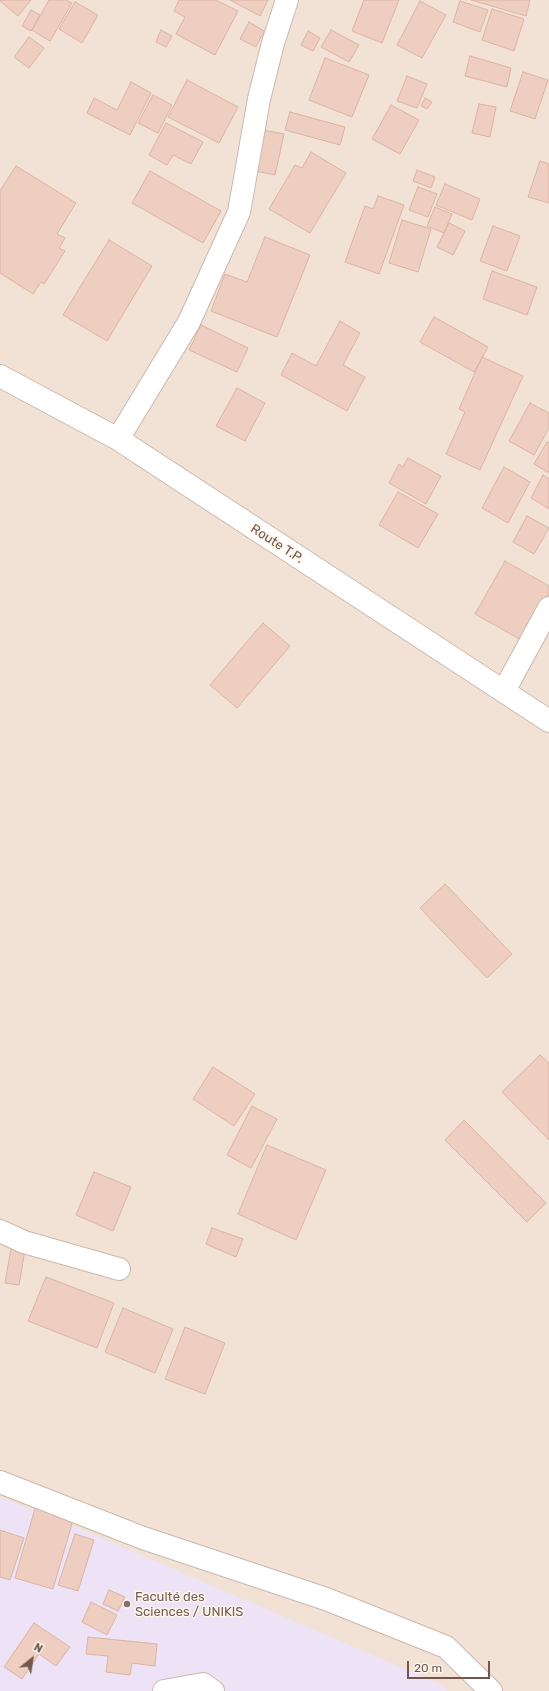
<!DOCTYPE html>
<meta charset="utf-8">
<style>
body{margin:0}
#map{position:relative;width:549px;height:1691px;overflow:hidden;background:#faf1e6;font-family:Rubik,sans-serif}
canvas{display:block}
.north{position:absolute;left:12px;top:1639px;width:40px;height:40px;-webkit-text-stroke:3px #fdf5ec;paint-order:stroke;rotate:30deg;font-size:11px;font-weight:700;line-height:16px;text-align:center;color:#71574d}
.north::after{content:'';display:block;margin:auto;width:14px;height:18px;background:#71574d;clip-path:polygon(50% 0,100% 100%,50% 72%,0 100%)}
.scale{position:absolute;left:407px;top:1661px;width:83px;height:18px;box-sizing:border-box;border:2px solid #71574d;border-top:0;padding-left:5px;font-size:12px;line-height:14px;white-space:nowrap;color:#71574d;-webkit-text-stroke:3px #fdf5ec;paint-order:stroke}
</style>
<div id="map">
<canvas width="549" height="1691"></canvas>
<div class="north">N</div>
<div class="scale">20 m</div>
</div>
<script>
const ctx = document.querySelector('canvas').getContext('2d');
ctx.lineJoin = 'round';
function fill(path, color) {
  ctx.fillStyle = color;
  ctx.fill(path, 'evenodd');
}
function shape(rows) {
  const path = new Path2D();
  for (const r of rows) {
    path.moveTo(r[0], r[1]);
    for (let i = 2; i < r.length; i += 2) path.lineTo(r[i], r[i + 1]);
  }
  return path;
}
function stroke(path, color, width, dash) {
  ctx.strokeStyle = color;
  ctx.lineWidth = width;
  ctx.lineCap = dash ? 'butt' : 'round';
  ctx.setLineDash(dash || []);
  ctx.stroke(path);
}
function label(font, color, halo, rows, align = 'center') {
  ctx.font = font + ' Rubik,sans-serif';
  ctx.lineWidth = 3;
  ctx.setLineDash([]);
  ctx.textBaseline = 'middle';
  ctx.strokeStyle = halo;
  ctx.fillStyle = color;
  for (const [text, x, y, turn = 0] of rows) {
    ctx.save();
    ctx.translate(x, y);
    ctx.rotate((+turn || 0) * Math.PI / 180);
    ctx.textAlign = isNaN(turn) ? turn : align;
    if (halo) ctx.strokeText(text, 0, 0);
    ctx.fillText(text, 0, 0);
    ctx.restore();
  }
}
fill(shape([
 [0,0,549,0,549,1691,0,1691]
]), '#f1e2d5');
fill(shape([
 [0,1497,69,1524,440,1684,448,1691,0,1691]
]), '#eee2f6');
const building = shape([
 [1,0,31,0,18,16,0,1,1,0],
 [49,0,66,0,72,3,50,41,32,30,49,0],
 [179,0,216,0,238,11,215,55,176,34,185,17,174,11,179,0],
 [230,0,268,0,260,16,230,0],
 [364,0,399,0,382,43,352,31,364,0],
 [471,0,530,0,526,16,471,0],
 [420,1,446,15,422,58,397,45,420,1],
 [460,1,488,10,480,32,453,22,460,1],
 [75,2,98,15,82,43,59,29,75,2],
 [492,9,524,19,514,51,482,40,492,9],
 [31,10,40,15,31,31,22,26,31,10],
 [249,22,264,31,256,47,240,39,249,22],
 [161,30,172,36,166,47,156,42,161,30],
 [331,30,359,45,349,62,321,47,331,30],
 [308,31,320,38,313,51,301,45,308,31],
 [29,37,44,48,29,68,14,57,29,37],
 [470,56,511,68,507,87,465,76,470,56],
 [325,58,369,75,352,117,309,100,325,58],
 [523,72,548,80,535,119,510,111,523,72],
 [407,76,427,84,417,108,397,101,407,76],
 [187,80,238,107,219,143,168,117,187,80],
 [131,82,151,93,130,135,87,113,94,98,117,110,131,82],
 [153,95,172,105,158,133,138,123,153,95],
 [425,98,432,102,427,109,421,106,425,98],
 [479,104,496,107,490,137,472,133,479,104],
 [391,105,419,120,400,154,372,139,391,105],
 [290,112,345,127,340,145,285,130,290,112],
 [166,123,203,142,191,164,173,155,167,165,149,155,166,123],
 [263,130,284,134,275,175,255,171,263,130],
 [311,152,346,173,310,233,269,209,295,165,302,168,311,152],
 [540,161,549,164,549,203,528,197,540,161],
 [16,166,76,203,57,234,65,238,59,248,65,251,44,284,41,282,33,294,0,273,0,191,16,166],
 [417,170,435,177,431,188,413,181,417,170],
 [150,171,221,211,203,243,132,203,150,171],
 [445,184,480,199,472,220,436,205,445,184],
 [418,187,437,194,428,217,409,210,418,187],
 [378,196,404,205,379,274,345,262,365,206,373,209,378,196],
 [435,207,452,214,444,233,427,226,435,207],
 [402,220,431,229,418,272,389,263,402,220],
 [449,223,465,231,453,255,437,247,449,223],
 [493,226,520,236,507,271,480,261,493,226],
 [265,237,310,255,277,337,211,311,225,274,247,282,265,237],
 [109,240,152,266,107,341,63,315,109,240],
 [492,271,537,287,527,315,483,299,492,271],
 [434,317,488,347,474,372,420,342,434,317],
 [340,321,360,333,343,365,365,377,347,411,281,375,292,353,316,366,340,321],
 [201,325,248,348,237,372,189,350,201,325],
 [482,357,523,376,480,470,446,454,465,412,459,409,482,357],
 [237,388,265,403,245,441,216,426,237,388],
 [530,403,549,413,549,428,534,455,509,441,530,403],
 [547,442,549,443,549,473,534,464,547,442],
 [408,458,441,476,426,504,389,483,399,464,403,467,408,458],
 [504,467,530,482,508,523,482,508,504,467],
 [543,475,549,479,549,509,531,498,543,475],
 [398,492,438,514,418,548,379,525,398,492],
 [527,516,549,528,534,554,513,542,527,516],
 [505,561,549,586,549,594,523,641,475,614,505,561],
 [263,623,290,646,237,708,210,685,263,623],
 [445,884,512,954,487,978,420,908,445,884],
 [540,1055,549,1063,549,1140,502,1092,540,1055],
 [213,1067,255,1094,234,1126,193,1099,213,1067],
 [252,1106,277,1119,251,1168,227,1155,252,1106],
 [464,1120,546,1203,527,1222,445,1140,464,1120],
 [267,1145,326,1170,296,1240,238,1214,267,1145],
 [94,1172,131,1187,113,1231,76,1215,94,1172],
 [212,1228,243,1239,236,1257,206,1244,212,1228],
 [11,1248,25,1250,19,1285,5,1283,11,1248],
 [46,1277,114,1303,97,1348,28,1321,46,1277],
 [123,1308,173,1329,155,1373,105,1352,123,1308],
 [185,1327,225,1343,205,1394,165,1379,185,1327],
 [36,1505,74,1517,53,1589,15,1578,36,1505],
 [0,1530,24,1538,10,1580,0,1577,0,1530],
 [75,1534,94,1540,78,1591,58,1585,75,1534],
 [109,1590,125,1597,118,1611,103,1604,109,1590],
 [91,1602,117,1615,107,1635,82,1622,91,1602],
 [34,1623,70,1647,56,1666,39,1654,22,1679,4,1667,34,1623],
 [88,1637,157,1644,155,1666,132,1663,130,1675,106,1672,108,1656,86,1654,88,1637]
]);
fill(building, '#edcec0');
stroke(building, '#deb4a2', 1);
const minor = shape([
 [0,376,118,439,549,721],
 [118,439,189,322,239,212,259,99,273,43,287,0],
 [504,691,549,608],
 [0,1231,24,1242,119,1269],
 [0,1482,143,1538,326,1599,446,1647,491,1691],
 [164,1691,203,1684,213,1691]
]);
stroke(minor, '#cbb8ad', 24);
stroke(minor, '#fff', 22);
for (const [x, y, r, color] of [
 [127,1604,4,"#8d6e63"]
]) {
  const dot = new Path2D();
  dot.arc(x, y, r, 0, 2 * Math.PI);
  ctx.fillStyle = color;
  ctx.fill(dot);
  stroke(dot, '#fdf5ec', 1.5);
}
label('13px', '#71574d', '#fdf5ec', [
 ["Route T.P.",277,544,33]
]);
label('13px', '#785e54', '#fdf5ec', [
 ["Faculté des",135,1597],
 ["Sciences / UNIKIS",135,1612]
], 'left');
</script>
